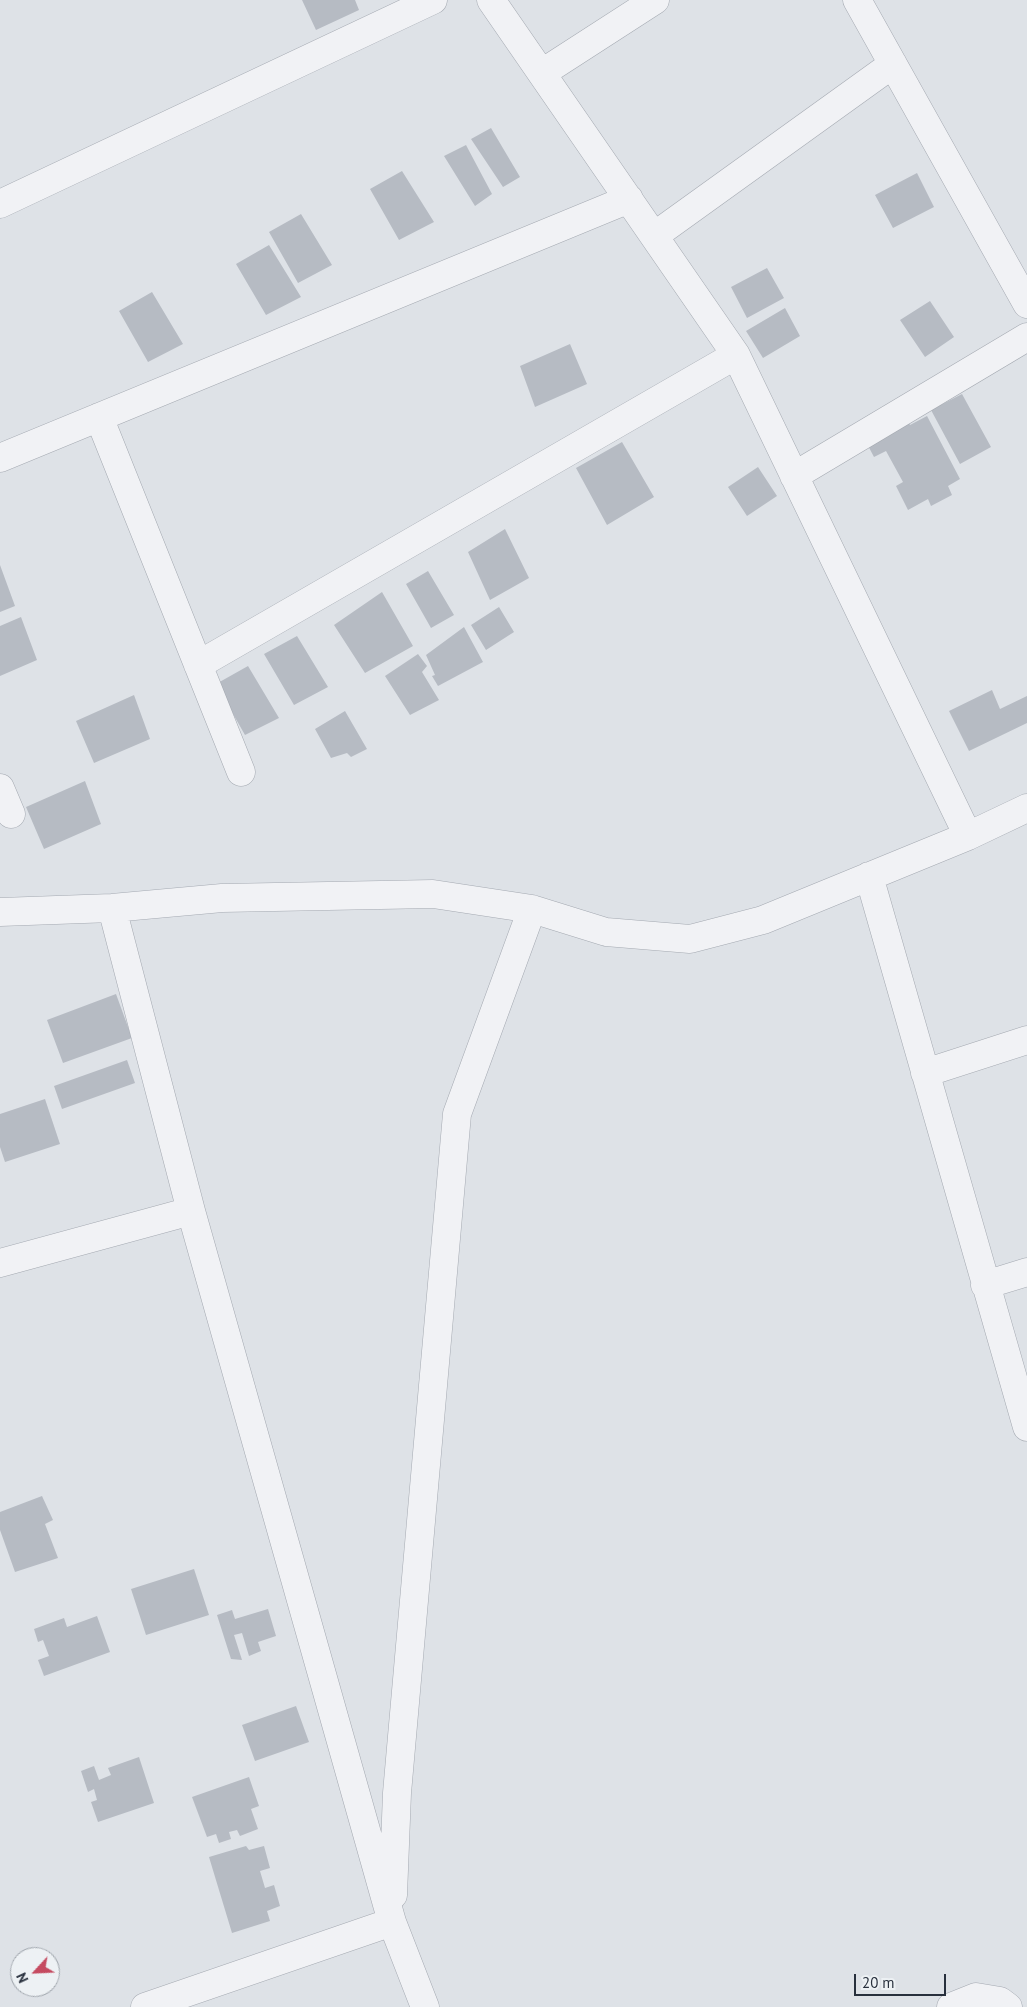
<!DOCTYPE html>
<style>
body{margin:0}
#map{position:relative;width:1027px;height:2007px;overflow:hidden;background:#dee2e7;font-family:"PT Sans",sans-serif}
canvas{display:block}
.north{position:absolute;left:10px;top:1947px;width:50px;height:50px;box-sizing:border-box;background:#edf1f4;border:1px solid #9ea4ab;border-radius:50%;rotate:245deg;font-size:14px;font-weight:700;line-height:20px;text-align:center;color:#28303d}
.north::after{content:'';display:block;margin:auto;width:18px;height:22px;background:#c54a60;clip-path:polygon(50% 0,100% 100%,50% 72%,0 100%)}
.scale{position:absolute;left:854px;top:1974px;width:92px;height:22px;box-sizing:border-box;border:2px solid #28303d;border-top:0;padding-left:6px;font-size:15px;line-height:18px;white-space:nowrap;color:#28303d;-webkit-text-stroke:4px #edf1f4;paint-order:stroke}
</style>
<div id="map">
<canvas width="1027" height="2007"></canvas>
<div class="north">N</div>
<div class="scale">20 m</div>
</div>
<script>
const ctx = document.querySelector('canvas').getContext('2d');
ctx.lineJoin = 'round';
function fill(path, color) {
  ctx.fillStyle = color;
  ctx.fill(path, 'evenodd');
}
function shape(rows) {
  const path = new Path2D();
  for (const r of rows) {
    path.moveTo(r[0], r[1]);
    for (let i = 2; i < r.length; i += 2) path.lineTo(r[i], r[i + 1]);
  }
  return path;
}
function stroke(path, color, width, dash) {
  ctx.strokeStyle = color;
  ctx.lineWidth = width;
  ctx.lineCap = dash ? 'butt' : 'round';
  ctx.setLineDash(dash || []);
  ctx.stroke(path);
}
fill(shape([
 [302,0,355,0,359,10,316,30],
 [491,128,520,177,503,187,471,139],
 [466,145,492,194,475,206,444,156],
 [402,171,434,222,399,240,370,189],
 [917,173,934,207,893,228,875,195],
 [301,214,332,265,298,283,269,232],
 [269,245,301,297,266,315,236,264],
 [767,268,784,298,747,318,731,287],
 [152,292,183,344,148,362,119,311],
 [930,301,954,337,925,357,900,320],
 [785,308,800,336,763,358,746,331],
 [570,344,587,384,535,407,520,366],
 [962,394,991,447,960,464,931,410],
 [927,416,960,479,948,486,952,495,931,506,928,499,908,510,896,486,903,482,886,451,874,457,865,440,907,418,910,425],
 [622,442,654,497,607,525,576,468],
 [758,467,777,496,747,516,728,487],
 [505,529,529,578,490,600,468,552],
 [0,565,15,606,0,612],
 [428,571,454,615,431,628,406,584],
 [382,592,413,646,365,673,334,625],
 [499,607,514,632,486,650,471,625],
 [21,617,37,660,0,676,0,626],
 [464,627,483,662,438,686,432,676,435,675,426,655],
 [297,636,328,687,294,705,264,654],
 [418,654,427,666,422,672,439,700,410,715,385,676],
 [248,666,279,718,245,735,216,684],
 [992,690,1000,709,1027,696,1027,723,969,751,949,711],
 [134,695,150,739,94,763,76,721],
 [345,711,367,749,351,757,347,753,331,758,315,729],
 [85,781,101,824,44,849,26,807],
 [116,994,132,1038,63,1063,47,1020],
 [127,1060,135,1083,62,1109,54,1086],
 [45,1099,60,1144,5,1162,0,1147,0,1114],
 [42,1496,53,1520,45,1524,58,1558,15,1572,0,1530,0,1512],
 [194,1569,209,1615,146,1635,131,1589],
 [268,1609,276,1636,258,1642,261,1651,249,1656,242,1633,234,1635,242,1660,231,1659,217,1615,232,1610,235,1619],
 [97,1616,110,1652,44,1676,38,1660,49,1656,43,1640,38,1642,34,1629,64,1618,67,1627],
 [296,1706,309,1742,255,1761,242,1725],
 [139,1757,154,1803,98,1822,91,1802,97,1800,94,1789,88,1792,81,1771,94,1766,99,1780,111,1775,108,1768],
 [249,1777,259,1806,251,1809,258,1829,240,1836,237,1830,229,1832,231,1839,219,1843,216,1834,207,1837,192,1797],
 [246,1846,249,1850,264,1846,270,1868,260,1871,265,1888,274,1885,280,1906,267,1911,270,1921,232,1933,209,1857]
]), '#b6bbc3');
const minor = shape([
 [491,0,736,355,968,836],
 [857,0,1027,304],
 [542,73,655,0],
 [0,204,433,0],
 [654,236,893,64],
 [99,417,241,772],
 [0,458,629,199],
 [794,476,1027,337],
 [198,665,736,355],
 [0,788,11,814],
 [869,876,1027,1427],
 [112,908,191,1211,392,1922,425,2007],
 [0,912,112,908,222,898,433,894,532,909,606,932,690,939,763,920,968,836,1027,808],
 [925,1073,1027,1040],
 [0,1263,191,1211],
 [985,1285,1027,1272],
 [393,1895,397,1793,457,1114,532,909],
 [145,2007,392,1922],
 [951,2007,976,1997,1000,2001,1008,2007]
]);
stroke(minor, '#a4a9b1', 29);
stroke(minor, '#f1f2f5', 28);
</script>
